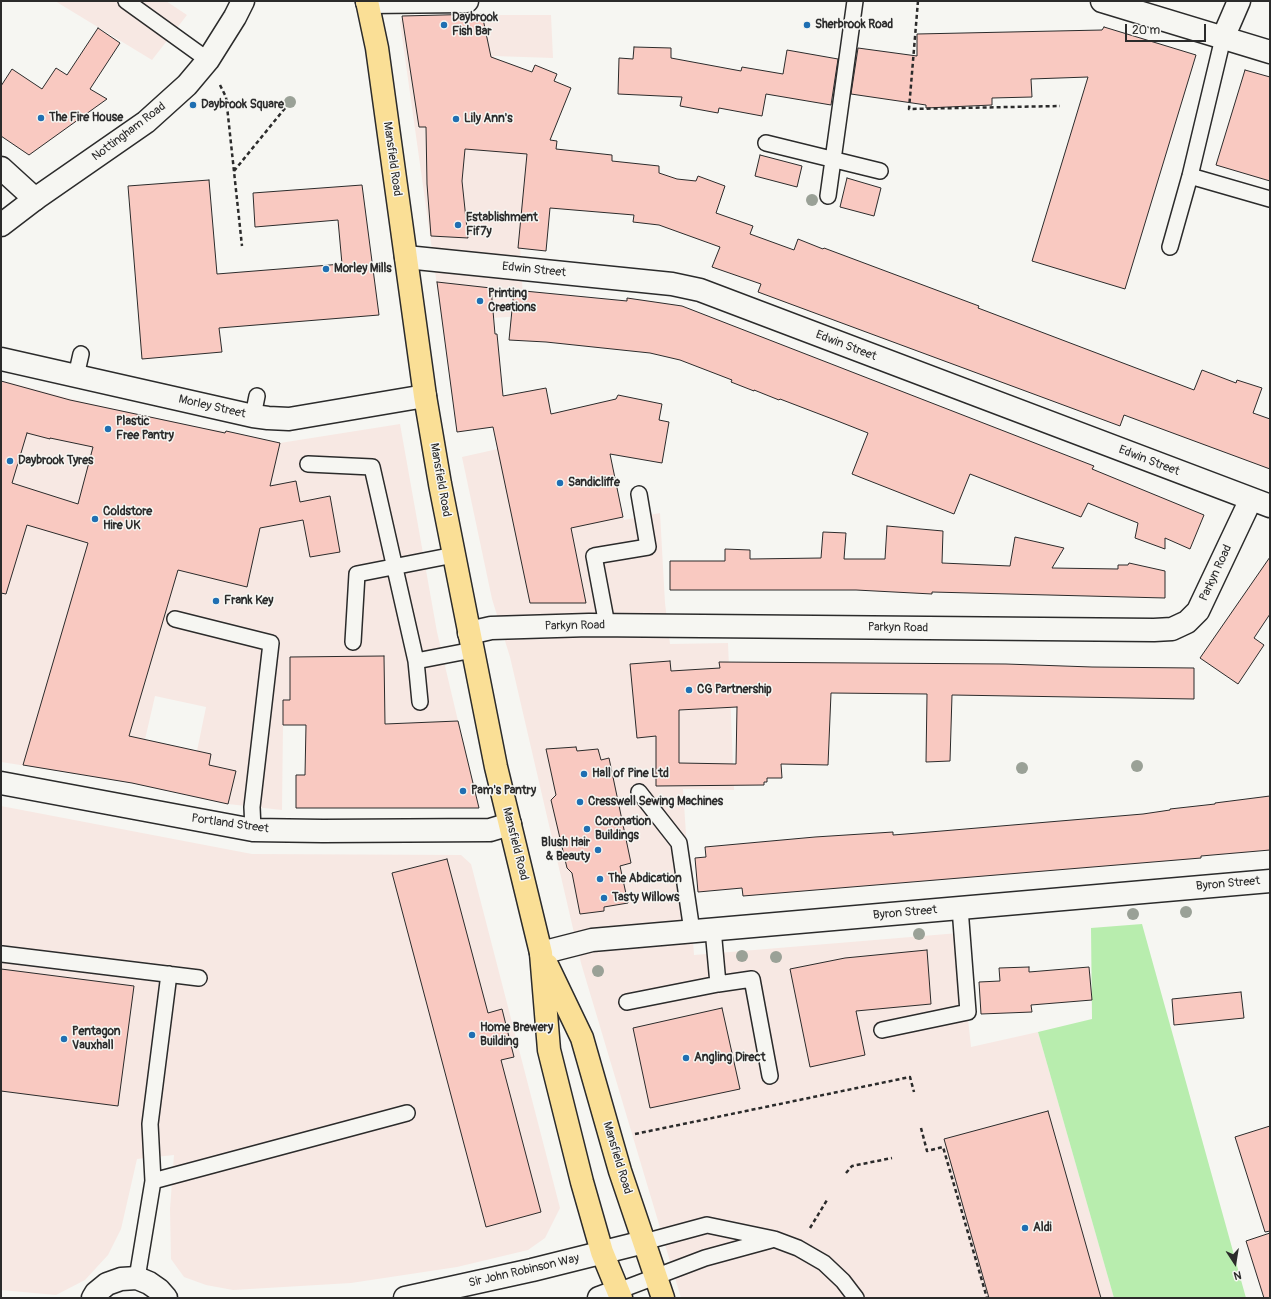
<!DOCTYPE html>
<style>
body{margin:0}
#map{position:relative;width:1271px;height:1299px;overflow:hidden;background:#f6f6f2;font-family:Pangolin,sans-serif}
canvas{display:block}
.frame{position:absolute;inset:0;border:2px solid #2b2b2b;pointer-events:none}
.north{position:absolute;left:1215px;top:1243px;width:40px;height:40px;-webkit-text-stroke:3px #f6f6f2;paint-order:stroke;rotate:168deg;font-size:11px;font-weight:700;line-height:16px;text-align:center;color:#2b2b2b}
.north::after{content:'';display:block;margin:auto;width:14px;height:18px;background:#2b2b2b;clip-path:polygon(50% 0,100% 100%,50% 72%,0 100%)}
.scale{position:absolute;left:1125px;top:24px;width:81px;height:18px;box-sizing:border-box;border:2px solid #2b2b2b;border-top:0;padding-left:5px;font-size:12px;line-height:14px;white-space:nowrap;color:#2b2b2b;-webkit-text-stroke:3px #f6f6f2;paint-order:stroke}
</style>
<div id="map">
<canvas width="1271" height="1299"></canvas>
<div class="frame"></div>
<div class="north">N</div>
<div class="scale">20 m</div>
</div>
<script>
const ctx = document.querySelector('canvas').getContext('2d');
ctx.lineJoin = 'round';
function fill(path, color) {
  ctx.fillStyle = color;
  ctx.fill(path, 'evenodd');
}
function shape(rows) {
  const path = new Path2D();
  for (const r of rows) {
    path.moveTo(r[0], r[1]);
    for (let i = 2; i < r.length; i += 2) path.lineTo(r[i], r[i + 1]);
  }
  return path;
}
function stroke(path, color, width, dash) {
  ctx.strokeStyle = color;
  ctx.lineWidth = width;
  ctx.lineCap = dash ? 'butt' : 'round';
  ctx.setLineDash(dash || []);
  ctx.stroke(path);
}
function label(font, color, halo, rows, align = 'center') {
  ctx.font = font + ' Pangolin,sans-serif';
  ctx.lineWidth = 3;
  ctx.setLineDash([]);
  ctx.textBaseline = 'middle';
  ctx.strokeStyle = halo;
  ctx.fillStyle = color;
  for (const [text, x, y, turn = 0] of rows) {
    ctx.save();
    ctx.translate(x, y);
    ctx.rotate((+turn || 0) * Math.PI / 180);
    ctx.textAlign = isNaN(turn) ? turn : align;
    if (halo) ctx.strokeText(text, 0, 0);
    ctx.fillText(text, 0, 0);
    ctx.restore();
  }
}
fill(shape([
 [55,1,166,1,187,15,152,60],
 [404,15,551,15,553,58,494,56,508,133,529,133,520,245,524,316,442,321,400,22],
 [8,382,83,402,203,428,226,431,280,443,400,424,437,632,458,721,371,724,283,725,282,810,228,804,188,795,206,707,155,696,135,783,1,762,1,406],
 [599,403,624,520,660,513,665,603,670,644,728,643,734,790,683,789,694,955,959,933,971,1047,1038,1032,1114,1298,681,1298,581,963,510,657,492,599,462,457,556,436,551,414],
 [1,806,252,854,461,855,471,864,560,1208,545,1238,528,1250,457,1267,351,1283,233,1290,206,1285,184,1277,171,1259,170,1209,174,1155,137,1159,121,1229,108,1255,85,1280,56,1295,1,1290]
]), '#f7e8e3');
fill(shape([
 [1142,924,1246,1298,1114,1298,1038,1032,1092,1019,1091,928]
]), '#b8edae');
const building = shape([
 [482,14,491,57,532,72,535,65,557,74,554,81,571,88,550,140,557,141,556,149,612,155,612,161,659,166,659,173,677,179,696,181,698,176,725,186,716,213,753,226,750,234,794,250,798,239,823,249,824,248,979,306,978,308,1194,390,1202,370,1236,383,1237,380,1262,388,1253,413,1270,419,1270,469,1124,415,1120,426,758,292,761,284,712,267,720,247,659,225,633,222,634,215,550,208,546,251,518,248,527,154,465,149,462,181,468,238,431,236,427,184,426,127,419,127,402,16,482,14],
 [1104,27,1196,55,1125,289,1032,261,1088,77,1031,79,1032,97,992,98,992,105,926,108,926,105,851,94,858,48,917,56,917,34,1102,30,1104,27],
 [98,28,120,43,90,89,107,99,29,155,1,136,1,86,12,69,42,89,56,68,67,75,98,28],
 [634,47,671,48,671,58,741,71,742,67,783,74,787,50,838,59,831,105,766,94,762,116,719,108,718,113,680,106,682,97,618,94,619,58,633,59,634,47],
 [1245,70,1270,77,1270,181,1216,165,1245,70],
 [760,155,802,166,797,187,755,176,760,155],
 [847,178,881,188,874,216,840,207,847,178],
 [209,180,217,274,342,264,338,220,255,227,253,193,362,185,379,315,219,328,222,352,142,359,128,186,209,180],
 [437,282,491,288,495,334,497,334,503,396,546,388,551,414,616,399,618,395,662,404,659,420,669,422,662,463,610,454,623,517,571,528,586,603,530,603,493,427,457,432,437,282],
 [514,290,627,301,627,298,682,306,1094,466,1092,469,1204,515,1190,549,1165,538,1165,549,1135,538,1138,523,1110,512,1088,503,1081,517,970,474,954,514,852,474,868,433,835,420,780,399,779,400,754,390,754,391,731,382,732,380,680,360,650,353,546,342,509,340,514,290],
 [1,381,70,400,225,433,226,431,280,443,270,486,296,481,300,502,330,496,340,552,310,557,303,520,260,528,247,587,178,570,129,736,211,754,209,765,236,771,228,804,132,783,23,765,88,543,27,525,6,594,1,593,1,381],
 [27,433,50,439,50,438,93,447,78,504,12,483,27,433],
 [887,526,943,531,942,563,1010,566,1015,537,1064,548,1052,568,1118,569,1118,565,1128,565,1129,563,1165,571,1165,598,932,592,932,594,856,590,670,590,670,561,725,561,725,549,750,550,750,559,821,558,823,532,846,533,844,559,885,559,887,526],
 [1270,557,1270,614,1254,638,1264,645,1238,684,1200,658,1270,557],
 [384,656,385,724,458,721,479,808,296,808,296,775,305,775,306,725,283,725,283,700,290,700,290,657,384,656],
 [670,661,671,671,720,668,719,662,1006,664,1092,667,1194,668,1194,699,952,695,950,761,926,762,927,694,831,693,828,765,781,764,782,778,767,778,767,782,764,782,764,785,656,786,656,736,637,738,630,664,670,661],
 [737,707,736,764,679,763,679,710,737,707],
 [576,747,577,751,598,749,601,760,609,758,631,863,620,866,628,903,604,907,604,911,580,914,572,873,567,868,551,800,556,795,546,749,576,747],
 [1270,796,1270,850,1201,856,1201,858,743,896,742,888,698,892,695,858,706,857,705,847,815,837,893,832,893,835,918,833,1143,814,1170,810,1170,809,1215,804,1215,803,1270,796],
 [447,859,488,1013,502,1009,514,1057,501,1060,541,1212,486,1227,392,873,447,859],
 [927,950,931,1004,856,1011,865,1055,810,1067,790,969,845,958,927,950],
 [1029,967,1029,972,1089,967,1092,1000,1031,1005,1032,1012,981,1014,979,982,1000,981,999,968,1029,967],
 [1,969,134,986,118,1106,1,1091,1,969],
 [1241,992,1244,1018,1174,1025,1172,999,1241,992],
 [722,1008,740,1089,650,1108,633,1028,722,1008],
 [1048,1111,1101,1298,989,1298,944,1139,1048,1111],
 [1270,1126,1270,1231,1265,1232,1235,1137,1270,1126],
 [1270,1233,1270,1298,1264,1298,1246,1241,1270,1233]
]);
fill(building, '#f9c9c1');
stroke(building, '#2b2b2b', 1);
const service = shape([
 [126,1,208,60],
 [766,143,880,171],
 [1190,176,1270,199],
 [828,196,855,1],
 [1170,247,1190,176,1223,38],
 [76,376,81,354],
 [253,416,257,396],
 [308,464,372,467,416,661,420,702],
 [175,619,271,643,252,807,253,830],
 [607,625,594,556,648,547,639,494],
 [353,642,357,574,454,555],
 [416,661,473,650],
 [639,792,679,843,692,931],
 [2,954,199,978],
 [718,984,752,979,770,1076],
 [627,1002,718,984,713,929],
 [882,1030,968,1012,960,908],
 [153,1181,407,1113],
 [644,1242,707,1225,774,1239,798,1248,824,1263,843,1281,856,1298],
 [137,1278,153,1181,150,1124,169,974],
 [618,1291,705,1258,771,1240]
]);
const minor = shape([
 [1102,1,1270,52],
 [367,2,467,1],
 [1223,38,1239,1],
 [1,168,35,199],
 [406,257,672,284,700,290,1270,506],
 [1,359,253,416,268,418,289,419,425,396],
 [469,633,491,628,589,625,1154,630,1172,629,1187,622,1198,611,1251,499],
 [1,783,253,830,323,831,490,830,510,824],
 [541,953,592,940,1270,881],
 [93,1298,96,1293,107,1284,121,1279,137,1278,149,1283,159,1290,166,1298],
 [405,1298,532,1270,644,1242],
 [599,1298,618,1291]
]);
const tertiary = shape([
 [1,225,35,199,146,122,187,85,208,60,235,17,243,1]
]);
const trunk = shape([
 [367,1,377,48,425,396,440,484,496,767,541,953,549,1050,582,1182,602,1252,621,1298],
 [547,965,582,1038,620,1171,663,1298]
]);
stroke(service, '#2b2b2b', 18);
stroke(minor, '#2b2b2b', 25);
stroke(tertiary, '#2b2b2b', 25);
stroke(trunk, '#2b2b2b', 25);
stroke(shape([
 [918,1,909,109,1060,106],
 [220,85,226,97,242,246],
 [234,171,290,102],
 [921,1128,927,1151,943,1147,987,1298],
 [635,1134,910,1077,914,1092],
 [846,1173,852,1166,892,1158],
 [810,1228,827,1200]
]), '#2b2b2b', 2.5, [4, 3]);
stroke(service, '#f6f6f2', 15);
stroke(minor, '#f6f6f2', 22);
stroke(tertiary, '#f6f6f2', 22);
stroke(trunk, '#fadf96', 22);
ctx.fillStyle = '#9aa197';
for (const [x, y] of [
 [290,102],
 [812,200],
 [1137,766],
 [1022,768],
 [1186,912],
 [1133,914],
 [919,934],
 [742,956],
 [776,957],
 [598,971]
]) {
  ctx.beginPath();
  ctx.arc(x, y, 6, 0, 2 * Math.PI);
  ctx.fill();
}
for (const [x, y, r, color] of [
 [444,25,4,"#1f6fb2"],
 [807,25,4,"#1f6fb2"],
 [193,105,4,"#1f6fb2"],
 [41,118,4,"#1f6fb2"],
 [456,119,4,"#1f6fb2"],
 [458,225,4,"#1f6fb2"],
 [326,269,4,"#1f6fb2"],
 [480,301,4,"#1f6fb2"],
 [108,429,4,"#1f6fb2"],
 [10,461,4,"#1f6fb2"],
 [560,483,4,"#1f6fb2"],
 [95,519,4,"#1f6fb2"],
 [216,601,4,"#1f6fb2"],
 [689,690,4,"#1f6fb2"],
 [584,774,4,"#1f6fb2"],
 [463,791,4,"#1f6fb2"],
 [580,802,4,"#1f6fb2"],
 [587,829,4,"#1f6fb2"],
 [598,850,4,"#1f6fb2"],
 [600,879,4,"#1f6fb2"],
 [604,898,4,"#1f6fb2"],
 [472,1035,4,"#1f6fb2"],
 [64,1039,4,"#1f6fb2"],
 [686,1058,4,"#1f6fb2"],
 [1025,1228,4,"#1f6fb2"]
]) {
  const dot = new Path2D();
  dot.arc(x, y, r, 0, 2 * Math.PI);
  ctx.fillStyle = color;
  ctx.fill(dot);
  stroke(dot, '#f6f6f2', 1.5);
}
label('bold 12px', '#2b2b2b', '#f6f6f2', [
 ["Daybrook",452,18],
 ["Fish Bar",452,32],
 ["Sherbrook Road",815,25],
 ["Daybrook Square",201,105],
 ["The Fire House",49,118],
 ["Lily Ann's",464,119],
 ["Establishment",466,218],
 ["Fif7y",466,232],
 ["Morley Mills",334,269],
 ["Printing",488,294],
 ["Creations",488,308],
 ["Plastic",116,422],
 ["Free Pantry",116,436],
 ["Daybrook Tyres",18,461],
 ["Sandicliffe",568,483],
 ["Coldstore",103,512],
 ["Hire UK",103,526],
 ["Frank Key",224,601],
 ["CG Partnership",697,690],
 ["Hall of Pine Ltd",592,774],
 ["Pam's Pantry",471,791],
 ["Cresswell Sewing Machines",588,802],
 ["Coronation",595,822],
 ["Buildings",595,836],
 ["Blush Hair",590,843,"right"],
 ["& Beauty",590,857,"right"],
 ["The Abdication",608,879],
 ["Tasty Willows",612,898],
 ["Home Brewery",480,1028],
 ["Building",480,1042],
 ["Pentagon",72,1032],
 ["Vauxhall",72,1046],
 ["Angling Direct",694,1058],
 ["Aldi",1033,1228]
], 'left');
label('12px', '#2b2b2b', '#f6f6f2', [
 ["Nottingham Road",129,132,-37],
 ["Mansfield Road",392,159,82],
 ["Edwin Street",534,270,6],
 ["Edwin Street",846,346,21],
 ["Morley Street",212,407,13],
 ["Edwin Street",1149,461,21],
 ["Mansfield Road",440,480,80],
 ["Parkyn Road",1216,573,-65],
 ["Parkyn Road",575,626,-1],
 ["Parkyn Road",898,628,1],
 ["Portland Street",230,824,8],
 ["Mansfield Road",515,844,76],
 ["Byron Street",1228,884,-5],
 ["Byron Street",905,913,-5],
 ["Mansfield Road",617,1158,73],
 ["Sir John Robinson Way",524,1271,-13]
]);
</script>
